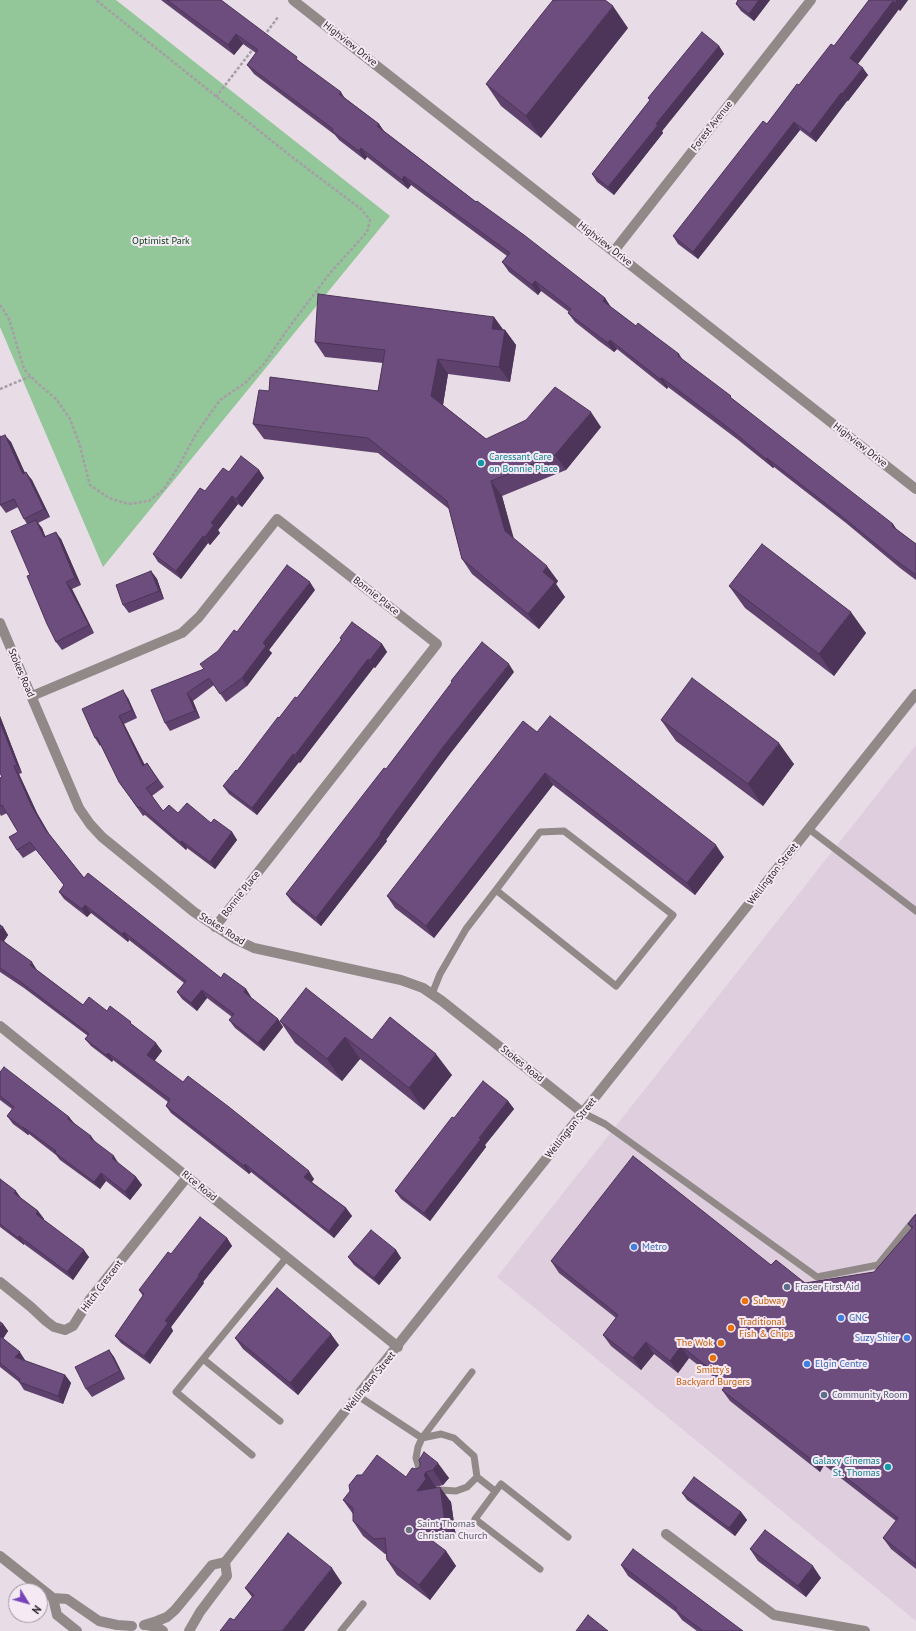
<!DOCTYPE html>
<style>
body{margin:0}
#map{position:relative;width:916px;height:1631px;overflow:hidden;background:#e8dce7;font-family:"PT Sans",sans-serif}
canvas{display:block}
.north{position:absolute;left:8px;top:1583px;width:40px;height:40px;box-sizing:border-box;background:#f5e9f4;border:1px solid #a198a0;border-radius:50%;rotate:127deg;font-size:11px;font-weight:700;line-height:16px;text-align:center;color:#231f23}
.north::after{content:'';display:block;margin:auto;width:14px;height:18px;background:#7743ba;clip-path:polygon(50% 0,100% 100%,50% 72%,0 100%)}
</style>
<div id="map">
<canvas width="916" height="1631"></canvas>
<div class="north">N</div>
</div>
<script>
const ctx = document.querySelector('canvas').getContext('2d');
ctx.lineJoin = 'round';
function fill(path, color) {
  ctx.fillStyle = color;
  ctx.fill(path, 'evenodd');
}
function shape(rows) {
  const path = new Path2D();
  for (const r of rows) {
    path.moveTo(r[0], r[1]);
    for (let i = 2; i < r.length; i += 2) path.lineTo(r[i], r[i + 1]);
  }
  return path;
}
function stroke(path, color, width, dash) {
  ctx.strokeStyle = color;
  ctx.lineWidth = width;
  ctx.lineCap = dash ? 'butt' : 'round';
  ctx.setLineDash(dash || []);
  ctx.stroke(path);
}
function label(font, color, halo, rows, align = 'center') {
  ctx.font = font + ' "PT Sans",sans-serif';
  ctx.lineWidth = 4;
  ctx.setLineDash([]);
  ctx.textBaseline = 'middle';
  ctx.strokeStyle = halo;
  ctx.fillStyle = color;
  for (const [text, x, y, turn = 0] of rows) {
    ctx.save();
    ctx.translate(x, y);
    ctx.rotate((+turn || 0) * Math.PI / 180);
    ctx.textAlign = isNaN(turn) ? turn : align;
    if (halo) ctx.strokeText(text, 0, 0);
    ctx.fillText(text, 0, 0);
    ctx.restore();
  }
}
fill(shape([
 [916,745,916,1621,497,1277]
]), '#dfcede');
fill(shape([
 [0,0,116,0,390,216,103,567,0,327]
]), '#93c699');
stroke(shape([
 [264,36,278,17],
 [216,97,253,49],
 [0,305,9,319,24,369,34,380,56,399,70,419,79,442,90,485,109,498,128,504,149,501,164,489,177,469,196,434,220,400,245,383,264,364,287,330,330,273,367,232,370,220,361,209,292,157,96,0],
 [0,389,31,376]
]), '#a69da6', 2.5, [3, 2]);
stroke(shape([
 [809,829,916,911],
 [432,994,440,974,466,929,496,890,540,832,564,831,673,915,616,986,496,890],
 [583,1113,605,1124,817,1277,878,1265,916,1218],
 [203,1359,176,1392,252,1455],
 [358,1396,422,1438,472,1372],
 [280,1421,203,1359,287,1257],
 [423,1475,419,1468,416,1458,418,1447,422,1438,441,1434,454,1438,474,1456,477,1477],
 [440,1490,456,1491,467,1487,477,1477,495,1491],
 [540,1569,475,1519,501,1484,568,1537],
 [341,1631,363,1604]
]), '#908988', 7);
stroke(shape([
 [614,251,811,0],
 [0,623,79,808,90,824,102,837,194,912,235,939,254,948,401,980,423,988,442,1001,583,1113],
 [32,696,182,633,199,617,277,519,437,644,215,927],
 [0,1026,398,1347],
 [0,1282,31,1307,46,1321,54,1327,65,1330,73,1326,90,1299,188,1176],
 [666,1534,774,1615,865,1631]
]), '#908988', 10);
stroke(shape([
 [293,0,916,489],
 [0,1556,53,1598,57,1615,77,1631],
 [53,1598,67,1599,99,1621,117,1625,132,1626],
 [144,1625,157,1621,167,1617,175,1610,212,1565,225,1562,916,694],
 [146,1625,157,1627,163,1631],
 [189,1631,200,1612,227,1576,225,1562]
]), '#908988', 10);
fill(shape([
 [161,0,221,0,300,62,345,98,379,124,384,131,476,202,605,298,611,307,636,326,679,354,683,360,897,530,916,544,916,580,900,568,846,523,774,467,773,468,737,439,668,387,667,389,617,349,614,352,599,341,575,322,568,313,569,312,541,291,538,295,509,272,502,262,507,256,411,185,408,189,367,157,365,160,339,140,335,135,254,74,247,65,256,53,243,44,234,55],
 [738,0,770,0,754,21,741,11,736,4],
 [869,0,908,0,900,11,899,9,858,64,868,75,848,101,847,101,816,142,800,130,698,259,678,244,673,236,799,85,834,46],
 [628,28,541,138,501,106,486,84],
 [719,46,724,54,662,131,663,133,614,195,597,182,592,174,650,100,648,98],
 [494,317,503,330,505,330,516,345,510,382,448,374,443,405,486,439,601,427,566,470,502,496,513,538,558,581,556,584,565,597,539,629,472,574,462,559,449,509,378,453,264,439,253,424,269,391,378,391,383,363,325,357,315,342],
 [0,435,1,437,11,442,25,473,32,480,50,517,38,523,42,528,45,536,61,539,81,585,72,589,94,633,62,650,56,642,30,575,27,524,24,519,18,507,6,513,0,505],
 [259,470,264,478,242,507,238,504,218,530,220,533,210,545,208,543,181,579,158,562,153,554,205,491,229,472],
 [151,571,157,579,164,599,129,613,123,605],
 [729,586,866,633,834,676,745,608],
 [315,590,269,650,272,653,247,686,226,702,214,685,193,701,200,718,170,731,165,723,218,651,237,632],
 [340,638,382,644,387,652,375,668,374,667,300,763,299,762,257,815,229,794,223,786,237,771,279,718,297,698,341,640],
 [514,672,449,755,386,840,387,841,321,926,292,902,286,894,386,769],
 [128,698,137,718,124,724,144,765,147,763,164,787,152,796,163,811,178,813,211,823,232,832,237,840,215,869,187,848,186,850,145,815,143,816,119,782,101,745,100,746,95,738],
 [0,716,22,773,19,774,37,813,49,834,84,878,221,978,246,989,251,997,251,998,278,1019,283,1027,264,1051,235,1028,229,1020,232,1017,207,998,197,1011,182,999,177,992,184,983,129,940,128,942,91,913,87,917,64,899,59,892,64,885,36,850,23,858,17,850,18,832,7,813,1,816,0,814,0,778,2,777],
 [661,720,794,764,763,806,676,741],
 [537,732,724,857,695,895,553,785,434,938,395,908,387,896],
 [0,925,3,927,8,935,4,941,37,970,83,1005,107,1011,133,1025,162,1051,154,1061,314,1179,312,1182,346,1208,352,1216,334,1238,251,1172,249,1174,171,1113,166,1106,168,1102,113,1060,112,1062,91,1046,85,1039,88,1036,24,988,0,972],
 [280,1021,372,1040,452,1075,424,1110,360,1059,342,1081,295,1043],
 [0,1072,69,1117,74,1123,118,1163,136,1177,142,1185,130,1200,106,1181,100,1189,60,1160,56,1155,29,1134,28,1135,13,1124,7,1116,12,1109,0,1100],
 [508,1101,514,1109,485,1145,486,1147,430,1221,401,1199,395,1191,454,1118],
 [0,1179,21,1198,38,1211,44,1219,43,1219,89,1257,73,1280,24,1244,24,1245,0,1227],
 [916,1214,916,1569,891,1549,883,1538,896,1521,824,1465,820,1472,730,1401,722,1390,725,1386,689,1358,678,1373,654,1354,641,1370,611,1346,603,1335,616,1318,559,1273,551,1261,771,1265,805,1283,874,1272,912,1229,908,1224],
 [227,1238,232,1246,203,1282,204,1283,171,1327,173,1331,150,1364,121,1343,115,1336,143,1296,139,1290,171,1254],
 [396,1250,401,1258,379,1285,354,1265,348,1257],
 [0,1322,3,1324,8,1331,3,1339,25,1360,24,1361,65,1375,71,1383,63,1404,24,1390,19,1382,0,1367],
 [235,1338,339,1345,298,1395,243,1349],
 [109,1350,114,1357,125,1379,92,1397,86,1389],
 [424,1452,449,1478,443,1485,436,1487,436,1488,451,1502,456,1537,432,1541,446,1551,456,1566,430,1600,397,1575,387,1560,386,1554,385,1554,363,1536,353,1521,353,1514,343,1500,406,1477,420,1467],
 [682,1493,741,1512,747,1520,735,1536,687,1500],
 [750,1549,821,1578,806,1597,758,1561],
 [621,1565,743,1631,697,1631,682,1620,676,1612,628,1576],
 [342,1583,234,1620,252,1597,245,1588]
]), '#5e416c');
fill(shape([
 [759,0,770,0,754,21,749,14],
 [897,0,908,0,900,11,895,3],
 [893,1,899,9,856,66,850,58],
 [613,6,628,28,541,138,526,116],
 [236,34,243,44,234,55,228,45],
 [719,46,724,54,662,131,663,133,614,195,608,187,656,124],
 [863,68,868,75,848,101,842,94],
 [341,92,347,102,339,94],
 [841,93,847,101,816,142,810,134],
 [794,122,800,130,698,259,693,252],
 [379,124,385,133,377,126],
 [361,148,367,157,365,160,359,151],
 [404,176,411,185,408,189,402,180],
 [535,281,541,291,538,295,532,285],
 [605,298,611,308,603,301],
 [494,317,505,332,492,329],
 [505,330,516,345,510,382,499,367],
 [610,340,617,349,614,352,608,343],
 [438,359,448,374,442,411,431,396],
 [662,378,668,387,667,389,660,379],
 [591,412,601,427,566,470,555,455],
 [5,435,11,442,29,482,23,474],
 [767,458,774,467,773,468,766,459],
 [259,470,264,478,242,507,236,499],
 [26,472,32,480,50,517,44,509],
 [491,481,502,496,516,546,505,531],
 [232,496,238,504,218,530,220,533,210,545,205,537,211,523],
 [36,520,42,528,49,545,44,537],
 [893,524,900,534,892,526],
 [56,532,61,539,81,585,75,578],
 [203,536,208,543,181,579,176,571],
 [547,566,558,581,556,584,565,597,539,629,528,614,543,572],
 [151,571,157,579,164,599,159,591],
 [66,582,72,589,94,633,89,625],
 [310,582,315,590,269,650,272,653,247,686,242,678,263,643],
 [851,612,866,633,834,676,819,654],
 [382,644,387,652,375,668,370,660],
 [368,659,374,667,300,763,295,755],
 [509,664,514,672,449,755,386,840,387,841,321,926,316,918,443,747],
 [123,690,128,698,137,718,132,710],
 [187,693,193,701,200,718,195,711],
 [0,716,22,773,17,765,0,722],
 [119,716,124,724,149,773,143,766],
 [779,743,794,764,763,806,748,784],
 [293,754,299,762,257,815,252,808],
 [14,766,19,774,37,813,51,837,45,829,31,805],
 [545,773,553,785,434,938,426,926],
 [232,832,237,840,215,869,210,862],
 [182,841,187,848,186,850,180,842],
 [716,845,724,857,695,895,687,883],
 [85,905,91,913,87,917,82,909],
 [3,927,8,935,2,944,0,941,0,931],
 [124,932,129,940,128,942,122,934],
 [32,962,37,970,30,965],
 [246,989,251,997,249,1000,244,992],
 [202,990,207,998,197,1011,191,1003],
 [278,1019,283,1027,264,1051,258,1043],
 [345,1037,360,1059,342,1081,327,1059],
 [156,1043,162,1051,153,1063,147,1055],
 [108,1053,113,1060,112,1062,106,1055],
 [436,1054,452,1075,424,1110,409,1088],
 [508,1101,514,1109,485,1145,486,1147,430,1221,424,1213,479,1138],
 [69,1117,75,1125,68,1119],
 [23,1127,29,1134,28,1135,23,1128],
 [91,1136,97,1144,90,1138],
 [114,1156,119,1164,112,1158],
 [245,1164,251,1172,249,1174,244,1166],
 [309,1171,314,1179,310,1184,304,1177],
 [101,1173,106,1181,100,1189,94,1182],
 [136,1177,142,1185,130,1200,125,1192],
 [16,1191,21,1198,14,1193],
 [346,1208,352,1216,334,1238,329,1231],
 [38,1211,44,1219,41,1222,36,1214],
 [19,1236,24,1244,24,1245,18,1238],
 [227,1238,232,1246,203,1282,204,1283,171,1327,173,1331,150,1364,144,1356,165,1321,198,1275],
 [84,1250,89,1257,73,1280,67,1272],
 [396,1250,401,1258,379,1285,374,1278],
 [3,1324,8,1331,1,1341,0,1339,0,1327],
 [331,1334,339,1345,298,1395,290,1383],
 [646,1342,654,1354,641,1370,633,1358],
 [681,1346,689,1358,678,1373,670,1361],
 [109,1350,114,1357,125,1379,120,1371],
 [20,1352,25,1360,21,1365,15,1357],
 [65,1375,71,1383,63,1404,58,1396],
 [816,1454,824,1465,820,1472,812,1460],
 [438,1463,449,1478,443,1485,433,1470],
 [426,1472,436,1487,435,1490,417,1491],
 [440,1487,451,1502,456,1537,445,1522],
 [741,1512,747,1520,735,1536,729,1528],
 [446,1551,456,1566,430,1600,419,1585],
 [813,1566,821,1578,806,1597,798,1586],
 [332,1568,342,1583,304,1631,282,1631]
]), '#4c3558');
const building = shape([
 [167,0,221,0,297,57,296,59,341,92,339,94,379,124,377,126,476,202,477,201,524,235,605,298,603,301,636,326,638,323,655,336,679,354,678,356,731,396,730,397,893,524,892,526,916,544,916,575,894,559,839,514,767,458,766,459,730,429,662,378,660,379,610,340,608,343,593,332,568,313,571,309,535,281,532,285,502,262,510,253,404,176,402,180,361,148,359,151,332,131,333,129,247,65,258,50,236,34,228,45,167,0],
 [553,0,605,0,613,6,526,116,486,84,553,0],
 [738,0,759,0,749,14,736,4,738,0],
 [869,0,897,0,895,3,893,1,850,58,863,68,842,94,841,93,810,134,794,122,693,252,673,236,763,121,767,124,797,84,799,85,831,44,834,46,869,0],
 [702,32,719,46,656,124,658,125,608,187,592,174,650,100,648,98,702,32],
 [318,294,494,317,492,329,505,330,499,367,438,359,431,396,486,439,526,420,555,387,591,412,555,455,491,481,505,531,547,566,543,572,555,582,528,614,462,559,447,501,368,438,253,424,259,390,269,391,270,377,378,391,385,350,315,342,318,294],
 [5,435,23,474,26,472,44,509,24,519,14,499,0,505,0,437,5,435],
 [241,456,259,470,236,499,232,496,211,523,214,525,205,537,203,536,176,571,153,554,200,488,205,491,223,468,229,472,241,456],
 [36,520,44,537,56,532,75,578,66,582,89,625,56,642,47,624,27,576,30,575,11,531,36,520],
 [762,544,851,612,819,654,729,586,762,544],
 [287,565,310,582,263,643,266,646,242,678,220,694,209,678,187,693,195,711,165,723,151,690,204,669,200,664,218,651,234,630,237,632,287,565],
 [151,571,159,591,123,605,116,585,151,571],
 [352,622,382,644,370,660,368,659,295,755,293,754,252,808,223,786,236,770,237,771,278,717,279,718,295,697,297,698,342,639,340,638,352,622],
 [482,642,509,664,443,747,380,833,381,834,316,918,286,894,384,768,386,769,452,682,451,681,482,642],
 [692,678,779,743,748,784,661,720,692,678],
 [123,690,132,710,119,716,143,766,147,763,158,780,146,788,163,811,169,805,178,813,187,803,211,823,214,819,232,832,210,862,182,841,180,842,140,807,138,808,119,782,97,737,95,738,82,709,123,690],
 [550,716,716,845,687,883,545,773,426,926,387,896,523,721,537,732,550,716],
 [0,722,17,765,14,766,31,805,45,829,84,878,88,873,221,978,224,973,246,989,244,992,278,1019,258,1043,229,1020,234,1014,202,990,191,1003,177,992,186,981,124,932,122,934,85,905,82,909,59,892,64,885,30,842,17,850,9,837,18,832,2,805,0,806,0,778,2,777,0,773,0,722],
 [0,925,3,927,0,931,0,925],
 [0,939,32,962,30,965,83,1005,89,997,107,1011,110,1006,131,1022,130,1023,156,1043,147,1055,183,1082,188,1076,229,1107,309,1171,304,1177,346,1208,329,1231,245,1164,244,1166,166,1106,170,1099,108,1053,106,1055,85,1039,89,1034,18,980,0,968,0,939],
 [306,988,372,1040,390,1017,436,1054,409,1088,345,1037,327,1059,280,1021,306,988],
 [4,1067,69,1117,68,1119,91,1136,90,1138,114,1156,112,1158,136,1177,125,1192,101,1173,94,1182,54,1152,56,1151,23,1127,23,1128,7,1116,14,1107,0,1096,0,1072,4,1067],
 [483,1081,508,1101,479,1138,481,1139,424,1213,395,1191,452,1117,454,1118,483,1081],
 [633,1156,771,1265,776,1260,805,1283,874,1272,913,1227,908,1224,916,1214,916,1564,883,1538,898,1518,816,1454,812,1460,722,1390,728,1383,681,1346,670,1361,646,1342,633,1358,603,1335,618,1315,551,1261,633,1156],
 [0,1179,16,1191,14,1193,38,1211,36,1214,84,1250,67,1272,19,1236,18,1238,0,1224,0,1179],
 [200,1217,227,1238,198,1275,199,1276,165,1321,168,1323,144,1356,115,1336,144,1294,139,1290,168,1252,171,1254,200,1217],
 [371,1230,396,1250,374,1278,348,1257,371,1230],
 [277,1288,331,1334,290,1383,235,1338,277,1288],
 [0,1322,3,1324,0,1327,0,1322],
 [0,1336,20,1352,15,1357,65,1375,58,1396,19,1382,20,1379,0,1363,0,1336],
 [109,1350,120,1371,86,1389,75,1367,109,1350],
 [424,1452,438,1463,433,1470,426,1472,424,1475,426,1479,417,1491,440,1487,445,1522,414,1527,446,1551,419,1585,387,1560,385,1538,374,1539,353,1521,353,1508,343,1500,350,1491,349,1485,357,1475,362,1475,377,1455,406,1477,412,1468,416,1469,420,1467,420,1463,419,1460,424,1452],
 [694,1477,741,1512,729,1528,682,1493,694,1477],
 [765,1530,813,1566,798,1586,750,1549,765,1530],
 [288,1533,332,1568,282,1631,220,1631,230,1618,234,1620,254,1595,245,1588,288,1533],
 [633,1549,743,1631,703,1631,675,1610,677,1608,621,1565,633,1549],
 [588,1615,608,1631,576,1631,588,1615]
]);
fill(building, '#6d4c7e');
stroke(building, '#4c3558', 1);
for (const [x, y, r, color] of [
 [481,463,4,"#0f9aa8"],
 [634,1247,4,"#3f7fe0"],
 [787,1287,4,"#5c6f8a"],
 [745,1301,4,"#e8710a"],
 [841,1318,4,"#3f7fe0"],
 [731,1328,4,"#e8710a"],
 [907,1338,4,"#3f7fe0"],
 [721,1343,4,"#e8710a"],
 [713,1358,4,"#e8710a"],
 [807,1364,4,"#3f7fe0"],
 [824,1395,4,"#5c6f8a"],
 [888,1467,4,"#0f9aa8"],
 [409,1530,4,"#6b7280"]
]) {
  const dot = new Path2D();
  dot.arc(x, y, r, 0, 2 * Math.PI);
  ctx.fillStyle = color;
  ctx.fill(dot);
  stroke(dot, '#f5e9f4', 1.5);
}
label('10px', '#231f23', '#f5e9f4', [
 ["Highview Drive",350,44,38],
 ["Forest Avenue",712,126,-52],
 ["Highview Drive",605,244,38],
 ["Highview Drive",860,445,38],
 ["Bonnie Place",376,596,38],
 ["Stokes Road",21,673,67],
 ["Wellington Street",773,874,-52],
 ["Bonnie Place",241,894,-52],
 ["Stokes Road",222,929,32],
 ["Stokes Road",522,1064,39],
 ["Wellington Street",571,1128,-51],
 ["Rice Road",199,1186,39],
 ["Hitch Crescent",102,1286,-53],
 ["Wellington Street",370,1382,-51]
]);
label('10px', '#003f13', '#f5e9f4', [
 ["Optimist Park",161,241]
]);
label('10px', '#0d838f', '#f5e9f4', [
 ["Caressant Care",489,457],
 ["on Bonnie Place",489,469],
 ["Galaxy Cinemas",880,1461,"right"],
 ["St. Thomas",880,1473,"right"]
], 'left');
label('10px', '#366cbe', '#f5e9f4', [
 ["Metro",642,1247],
 ["GNC",849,1318],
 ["Suzy Shier",899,1338,"right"],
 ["Elgin Centre",815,1364]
], 'left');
label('10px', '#4e5e75', '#f5e9f4', [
 ["Fraser First Aid",795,1287],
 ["Community Room",832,1395]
], 'left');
label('10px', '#c56008', '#f5e9f4', [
 ["Subway",753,1301],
 ["Traditional",739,1322],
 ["Fish & Chips",739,1334],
 ["The Wok",713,1343,"right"],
 ["Smitty's",713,1370,"center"],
 ["Backyard Burgers",713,1382,"center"]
], 'left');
label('10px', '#5b616d', '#f5e9f4', [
 ["Saint Thomas",417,1524],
 ["Christian Church",417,1536]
], 'left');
</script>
